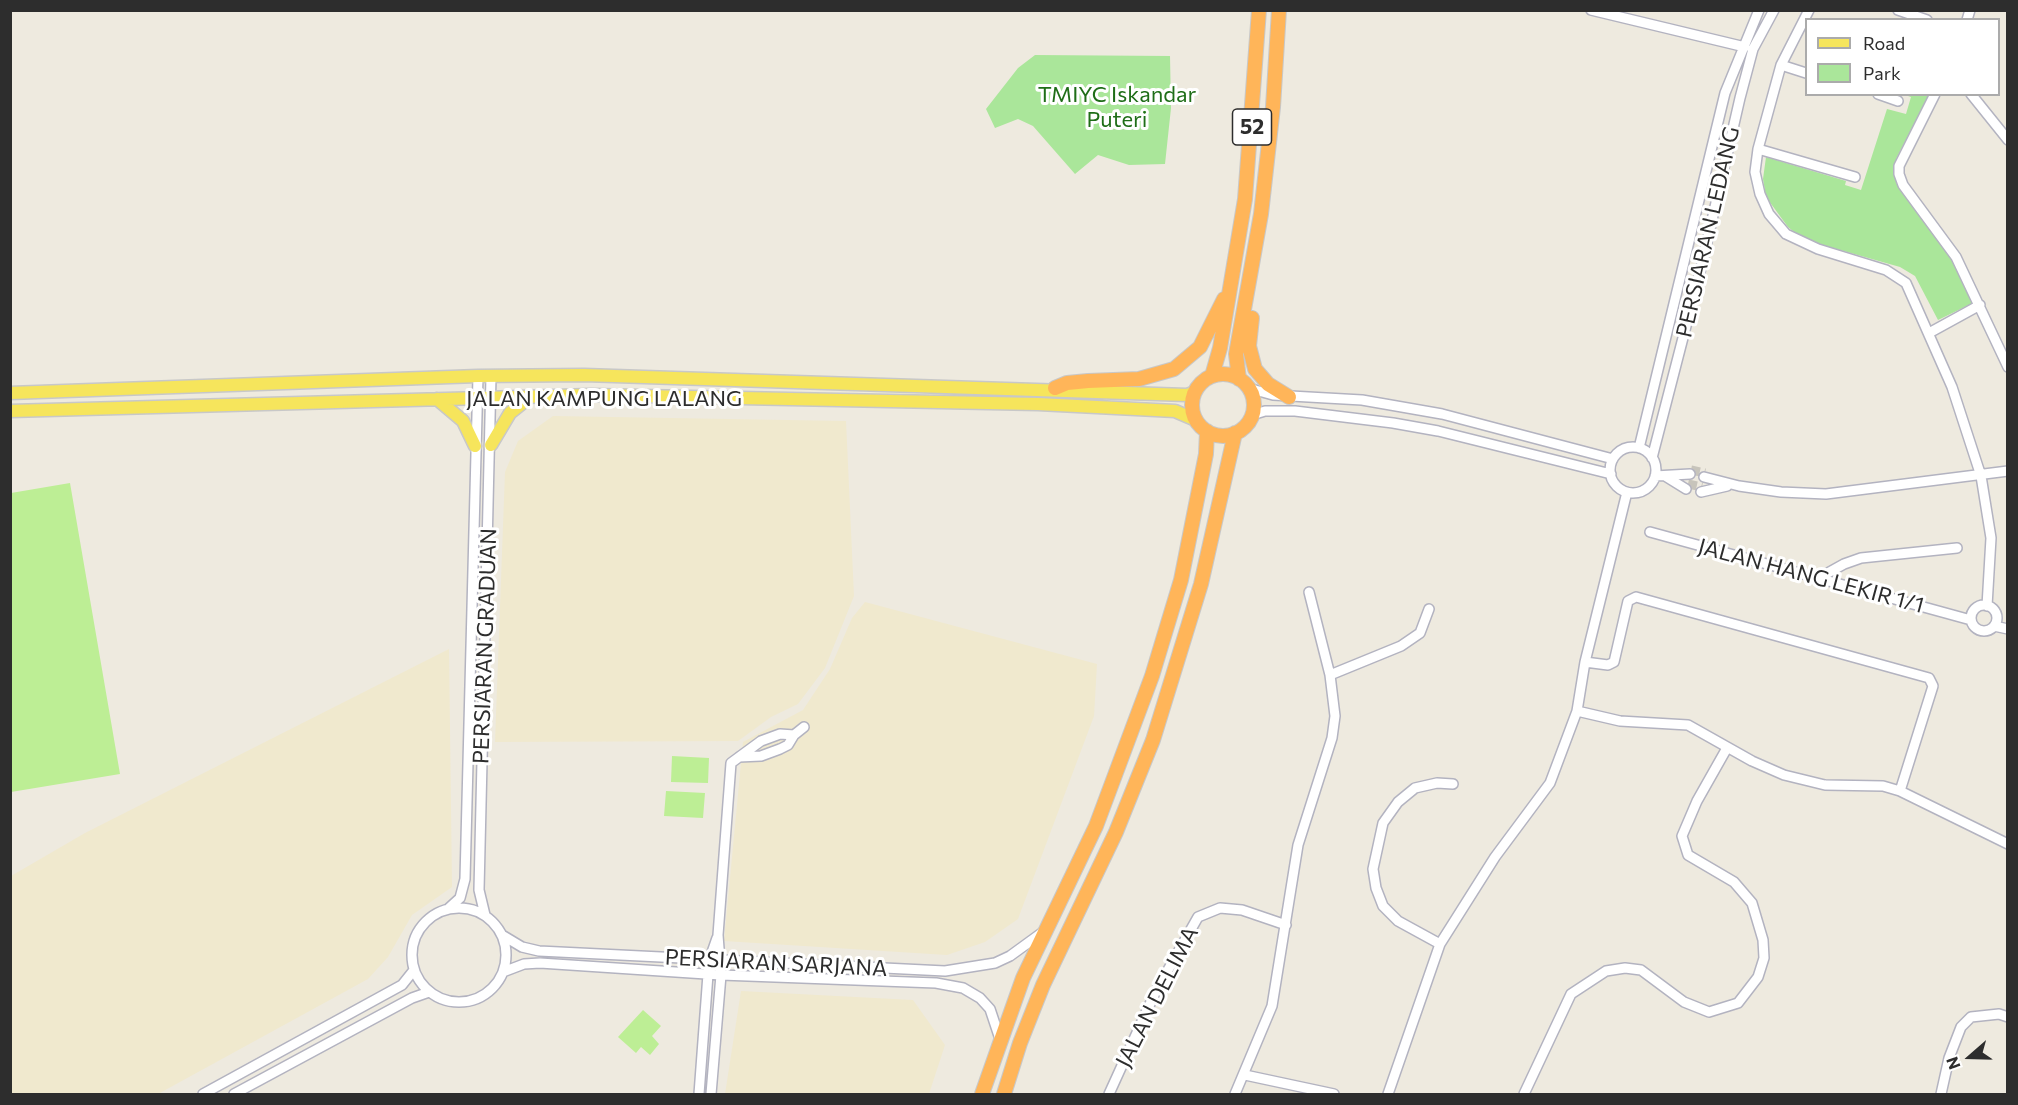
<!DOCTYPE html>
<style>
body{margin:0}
#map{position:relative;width:2018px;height:1105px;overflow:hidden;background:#eeeadf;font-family:Commissioner,sans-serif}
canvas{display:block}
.frame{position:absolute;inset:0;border:12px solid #2d2d2d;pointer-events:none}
.legend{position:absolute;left:1805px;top:18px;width:195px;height:78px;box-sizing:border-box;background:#fff;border:2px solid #ababab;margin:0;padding:8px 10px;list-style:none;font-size:18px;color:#2d2d2d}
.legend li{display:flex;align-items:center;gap:12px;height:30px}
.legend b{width:30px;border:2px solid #ababab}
.north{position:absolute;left:1940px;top:1027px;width:60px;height:60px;-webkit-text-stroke:4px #fff;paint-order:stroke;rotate:250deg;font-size:16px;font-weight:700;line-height:24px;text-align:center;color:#2d2d2d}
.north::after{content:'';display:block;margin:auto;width:21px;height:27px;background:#2d2d2d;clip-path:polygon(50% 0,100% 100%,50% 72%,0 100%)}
</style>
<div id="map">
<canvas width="2018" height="1105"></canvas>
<div class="frame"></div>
<ul class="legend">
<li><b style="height:8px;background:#f6e55c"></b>Road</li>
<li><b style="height:16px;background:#aae69a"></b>Park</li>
</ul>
<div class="north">N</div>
</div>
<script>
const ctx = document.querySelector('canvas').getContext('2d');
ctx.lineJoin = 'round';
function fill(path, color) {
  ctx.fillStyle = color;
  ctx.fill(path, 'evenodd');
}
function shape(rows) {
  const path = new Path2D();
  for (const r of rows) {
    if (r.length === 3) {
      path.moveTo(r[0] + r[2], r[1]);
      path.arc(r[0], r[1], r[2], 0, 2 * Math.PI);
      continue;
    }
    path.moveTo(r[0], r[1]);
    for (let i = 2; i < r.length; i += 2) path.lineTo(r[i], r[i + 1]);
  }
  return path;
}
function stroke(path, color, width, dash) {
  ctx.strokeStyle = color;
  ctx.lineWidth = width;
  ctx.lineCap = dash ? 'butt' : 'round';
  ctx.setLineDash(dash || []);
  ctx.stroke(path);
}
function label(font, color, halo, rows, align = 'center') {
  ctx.font = font + ' Commissioner,sans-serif';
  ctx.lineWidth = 6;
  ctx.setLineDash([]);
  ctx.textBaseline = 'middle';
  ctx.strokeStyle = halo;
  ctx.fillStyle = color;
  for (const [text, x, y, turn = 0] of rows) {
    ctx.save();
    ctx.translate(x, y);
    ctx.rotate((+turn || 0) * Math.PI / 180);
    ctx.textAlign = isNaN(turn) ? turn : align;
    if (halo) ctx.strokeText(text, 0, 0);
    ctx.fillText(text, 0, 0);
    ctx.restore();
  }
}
fill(shape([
 [553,416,846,421,854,596,825,668,798,704,771,717,738,741,495,742,505,472,518,441],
 [865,602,1097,664,1094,716,1018,919,985,942,947,955,724,941,743,742,803,710,830,669,852,618],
 [449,649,452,887,412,915,388,957,368,979,158,1094,11,1094,11,876,85,833],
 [741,991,913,1000,945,1045,929,1094,725,1094]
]), '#f0e9ce');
fill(shape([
 [1035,55,1170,56,1171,108,1165,164,1129,165,1098,155,1075,174,1033,126,1018,119,995,128,986,109,1018,68],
 [1905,95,1929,95,1896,159,1896,183,1947,250,1975,302,1938,320,1915,276,1900,267,1819,244,1799,236,1788,227,1766,197,1763,179,1766,157,1846,181,1845,185,1861,190,1887,109,1906,114,1911,97]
]), '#aae69a');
fill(shape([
 [70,483,120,774,11,792,11,493],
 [672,756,709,758,708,783,671,782],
 [666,791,705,793,703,818,664,816],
 [643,1010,661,1026,652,1036,659,1044,650,1055,641,1047,636,1053,618,1037]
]), '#bdee95');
stroke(shape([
 [1691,470,1705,473],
 [1688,484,1702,487]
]), '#c7c4bb', 9, [9, 4.5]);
const minor = shape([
 [1591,10,1745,47],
 [1809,10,1781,65,1758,149,1755,172,1760,194,1769,214,1786,234,1818,249,1886,270,1906,283,1952,387,1981,476,1991,538,1987,606],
 [1898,10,1927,20],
 [1967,20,1970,10],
 [1781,65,1806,73],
 [1878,94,1898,101],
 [1935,94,1899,166,1899,174,1903,185,1956,257,2008,367],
 [1971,94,2008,140],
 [1758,149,1855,177],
 [1929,333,1980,305],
 [1248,388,1273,395,1362,400,1442,414,1613,459],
 [1252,415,1265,411,1295,411,1393,423,1438,431,1611,474],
 [1633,470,23],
 [1639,448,1725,93,1759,10],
 [1652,458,1701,268,1740,98,1753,49,1774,10],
 [1655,476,1690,474],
 [1665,476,1686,489],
 [1704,477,1739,486,1781,492,1826,494,2008,471],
 [1701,492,1727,486],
 [1650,532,1971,620],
 [1817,579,1844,564,1861,558,1957,548],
 [1309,592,1330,675],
 [1984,618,13],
 [1994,626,2008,629],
 [1585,662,1608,665,1614,662,1628,601,1636,597,1929,678,1933,686,1900,791],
 [1577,711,1620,721,1688,725,1752,761,1784,775,1825,785,1883,786,1900,791,2008,844],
 [739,757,761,756,780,749,788,745,794,735],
 [459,955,47],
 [449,908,460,898,465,879,478,376],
 [485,915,479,890,491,376],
 [502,935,522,947,539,951,945,971,995,963,1010,956,1043,932],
 [1440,944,1398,921,1383,906,1376,888,1373,869,1383,823,1398,802,1415,788,1437,783,1453,784],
 [503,972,524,964,540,963,721,975,936,983,963,988,980,998,990,1009,1000,1039],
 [1245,1075,1334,1094],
 [203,1094,402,985,414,970],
 [234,1094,412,998,429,992],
 [699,1094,709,961,717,938],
 [711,1094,721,975,718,935,731,763,761,741,780,734,794,735,804,727],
 [1109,1094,1155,993,1198,917,1220,908,1242,910,1286,925],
 [1235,1094,1272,1006,1298,845,1332,738,1335,716,1330,675,1401,646,1420,633,1429,609],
 [1388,1094,1440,944,1495,857,1550,783,1577,711,1585,662,1627,492],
 [1524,1094,1571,994,1606,971,1625,968,1641,970,1684,1002,1709,1012,1738,1003,1758,977,1764,958,1763,940,1752,903,1734,882,1688,855,1682,836,1697,801,1727,748],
 [1941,1094,1949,1058,1961,1027,1971,1017,1999,1014,2008,1017]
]);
const major = shape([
 [10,393,478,376,584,375,1187,395,1195,392],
 [437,399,463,421,475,446],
 [10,411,591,395,1038,404,1175,411,1196,420],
 [491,445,510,413,530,397]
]);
const highway = shape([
 [1252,318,1249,346,1255,369,1268,384,1289,397],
 [1223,405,31],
 [1212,376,1220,348,1245,199,1259,10],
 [1239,379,1236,354,1261,214,1273,107,1279,10],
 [1055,388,1067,383,1088,381,1139,379,1174,369,1200,347,1224,299],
 [982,1094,1023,978,1096,826,1152,676,1181,580,1206,454,1207,431],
 [1004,1094,1020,1043,1043,985,1116,832,1153,740,1201,584,1235,433]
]);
stroke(minor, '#b3b3c0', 12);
stroke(major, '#c8c8c8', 15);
stroke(highway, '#c8c8c8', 16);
stroke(minor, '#fff', 9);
stroke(major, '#f6e55c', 12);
stroke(highway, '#ffb559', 14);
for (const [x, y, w] of [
 [1252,127,39]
]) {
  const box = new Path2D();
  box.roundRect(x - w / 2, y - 18, w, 36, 4.5);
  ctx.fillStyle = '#fff';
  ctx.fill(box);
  stroke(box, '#2d2d2d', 1.5);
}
label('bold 21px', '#2d2d2d', null, [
 ["52",1252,127]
]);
label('22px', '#1f6e18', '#fff', [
 ["TMIYC Iskandar",1117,95],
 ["Puteri",1117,120]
]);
label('22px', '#2d2d2d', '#fff', [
 ["PERSIARAN LEDANG",1708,232,-77],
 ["JALAN KAMPUNG LALANG",604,399],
 ["JALAN HANG LEKIR 1/1",1811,576,15],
 ["PERSIARAN GRADUAN",485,646,-88],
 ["PERSIARAN SARJANA",776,963,3],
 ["JALAN DELIMA",1157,997,-63]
]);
</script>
